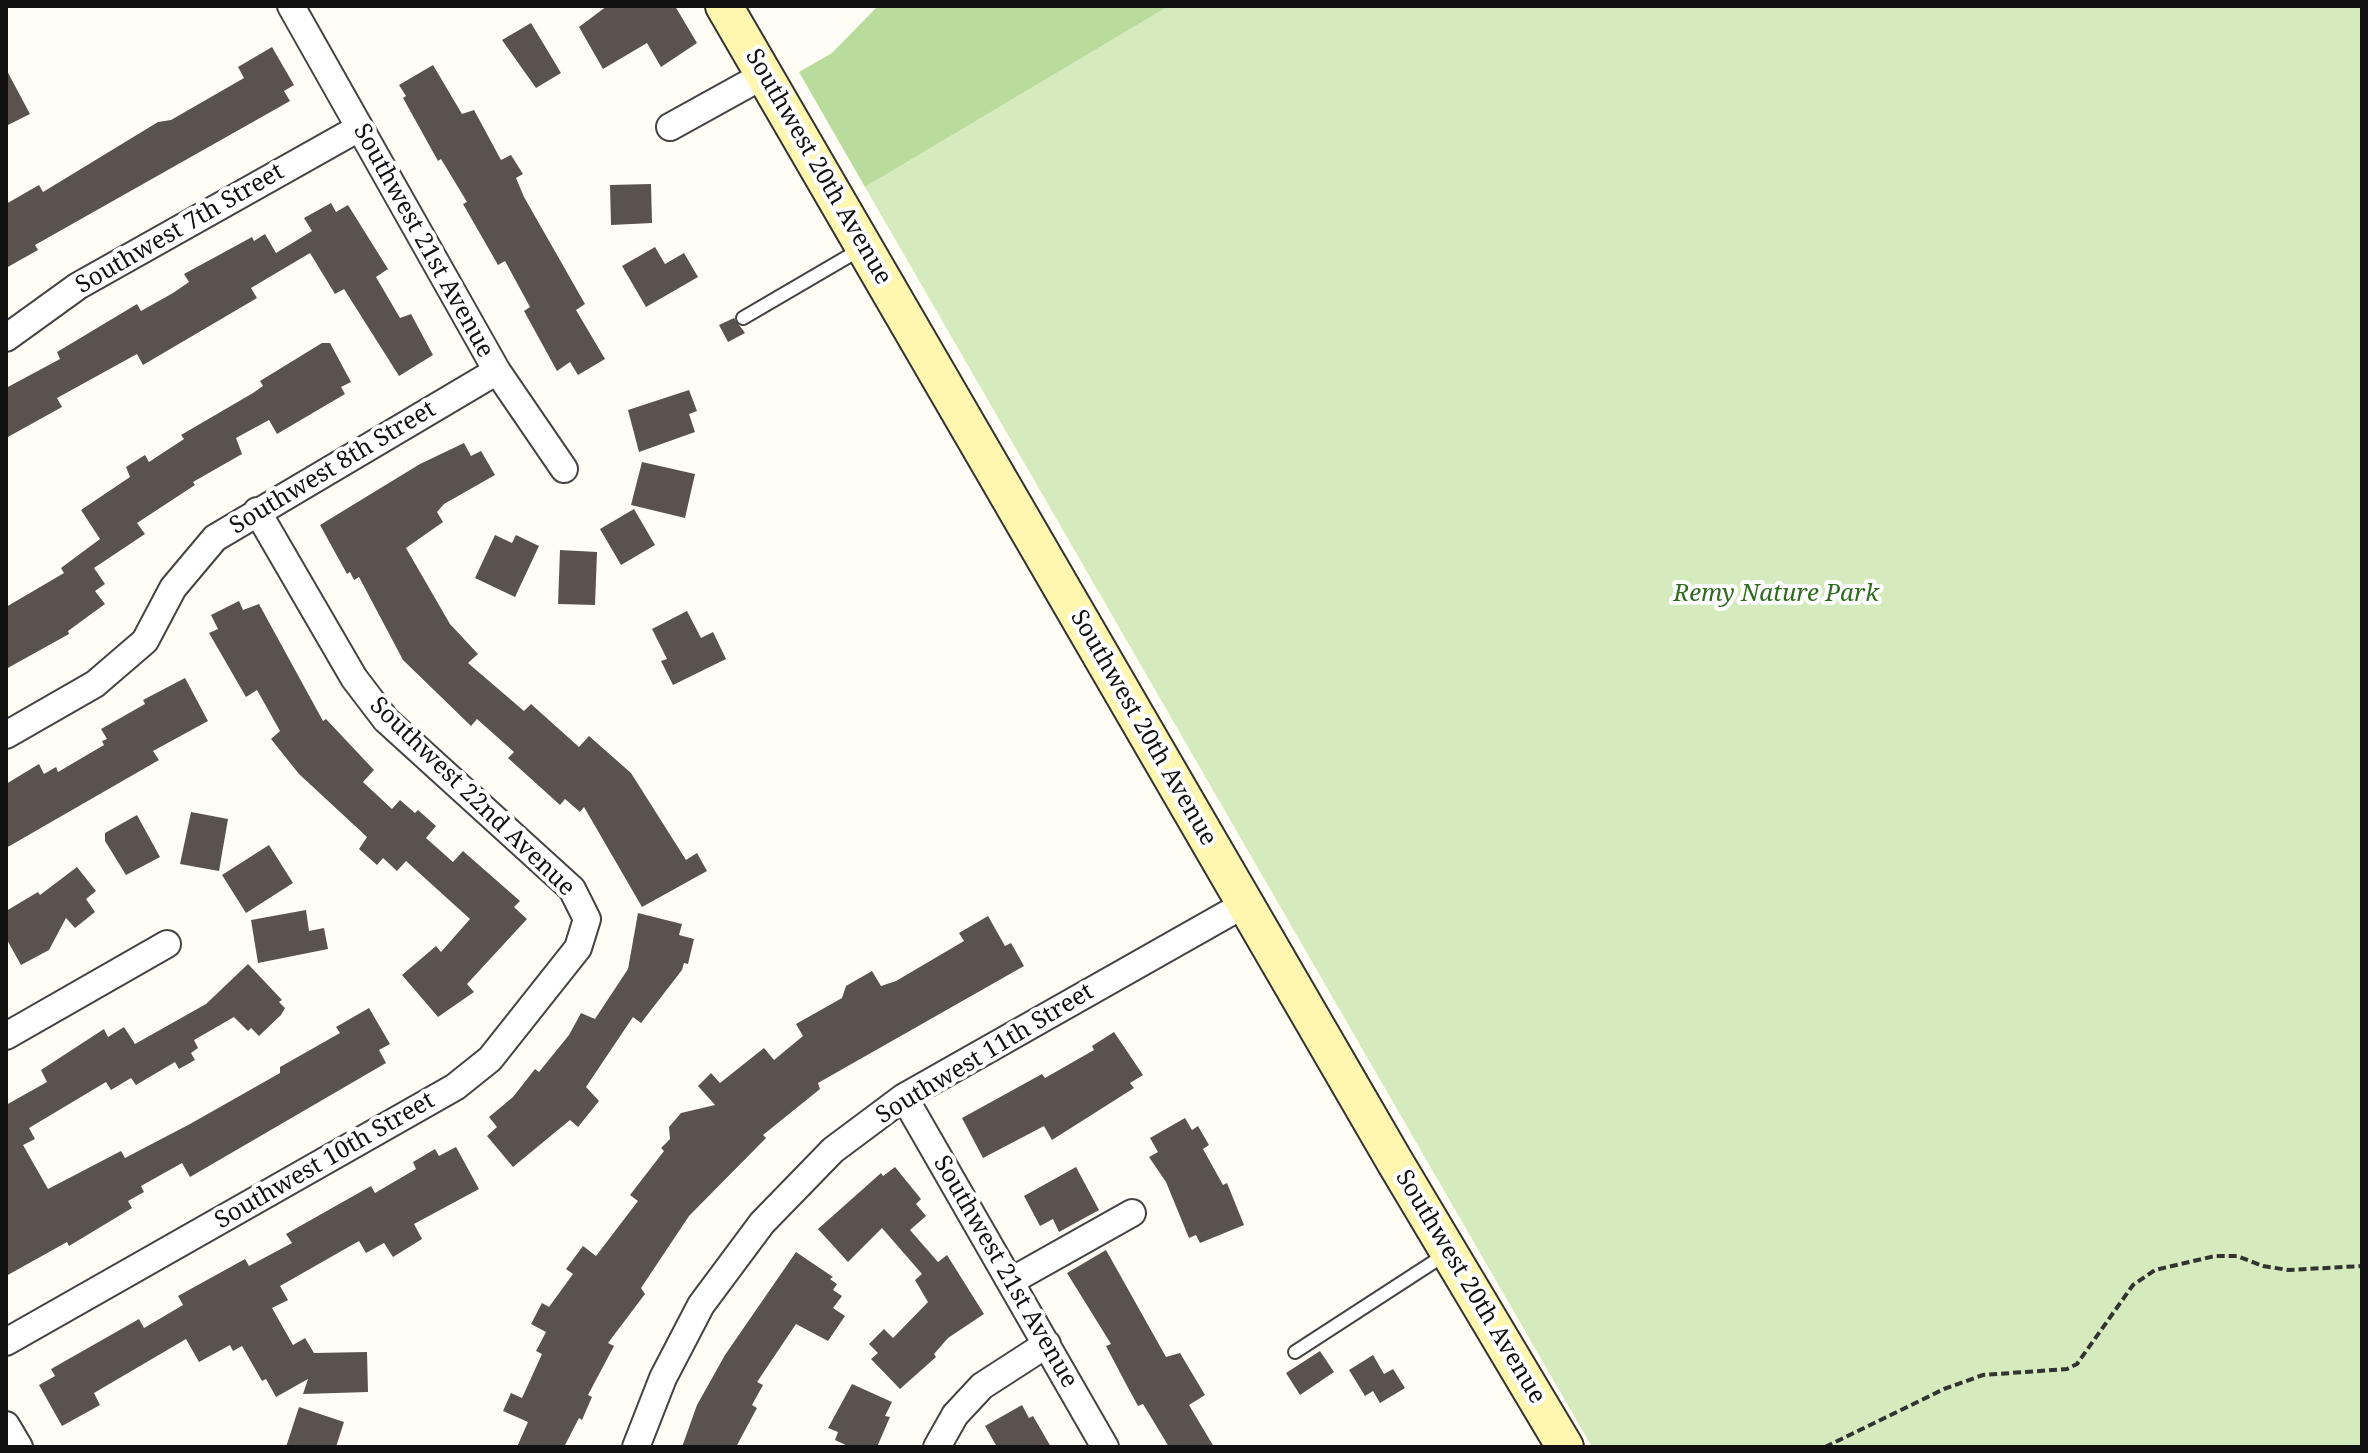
<!DOCTYPE html>
<style>
body{margin:0}
#map{position:relative;width:2368px;height:1453px;overflow:hidden;background:#fffdf5;font-family:"Noto Serif",serif}
canvas{display:block}
.frame{position:absolute;inset:0;border:8px solid #111;pointer-events:none}
</style>
<div id="map">
<canvas width="2368" height="1453"></canvas>
<div class="frame"></div>
</div>
<script>
const ctx = document.querySelector('canvas').getContext('2d');
ctx.lineJoin = 'round';
function fill(path, color) {
  ctx.fillStyle = color;
  ctx.fill(path, 'evenodd');
}
function shape(rows) {
  const path = new Path2D();
  for (const r of rows) {
    path.moveTo(r[0], r[1]);
    for (let i = 2; i < r.length; i += 2) path.lineTo(r[i], r[i + 1]);
  }
  return path;
}
function stroke(path, color, width, dash) {
  ctx.strokeStyle = color;
  ctx.lineWidth = width;
  ctx.lineCap = dash ? 'butt' : 'round';
  ctx.setLineDash(dash || []);
  ctx.stroke(path);
}
function label(font, color, halo, rows, align = 'center') {
  ctx.font = font + ' "Noto Serif",serif';
  ctx.lineWidth = 8;
  ctx.setLineDash([]);
  ctx.textBaseline = 'middle';
  ctx.strokeStyle = halo;
  ctx.fillStyle = color;
  for (const [text, x, y, turn = 0] of rows) {
    ctx.save();
    ctx.translate(x, y);
    ctx.rotate((+turn || 0) * Math.PI / 180);
    ctx.textAlign = isNaN(turn) ? turn : align;
    if (halo) ctx.strokeText(text, 0, 0);
    ctx.fillText(text, 0, 0);
    ctx.restore();
  }
}
fill(shape([
 [1169,6,2362,6,2362,1445,1592,1447,865,187]
]), '#d5ebbd');
fill(shape([
 [878,6,1169,6,865,187,799,72,832,53]
]), '#b9dc9c');
fill(shape([
 [607,6,675,6,697,43,661,67,647,43,603,69,579,27],
 [531,23,561,73,536,88,502,40],
 [272,47,294,85,284,91,290,101,35,245,38,250,6,268,6,204,39,185,43,192,158,122,171,120,244,78,238,67],
 [433,65,462,114,474,110,501,160,511,155,523,174,516,178,524,197,585,304,576,310,605,359,578,375,570,362,557,371,524,311,530,307,505,261,498,265,463,204,467,202,441,159,438,161,403,98,406,96,399,85],
 [6,69,30,114,6,126],
 [651,184,652,223,611,225,610,185],
 [331,203,336,212,348,205,388,269,376,277,400,318,411,314,433,355,399,376,344,289,335,294,310,253,251,288,257,298,143,365,137,354,57,398,62,407,6,438,6,388,60,359,57,352,137,304,141,311,173,293,189,282,184,274,252,237,254,241,265,234,276,253,312,231,304,218],
 [655,247,665,264,684,253,698,277,646,307,622,266],
 [734,318,745,333,728,342,719,325],
 [322,343,330,343,351,382,341,387,345,394,277,434,269,420,236,438,242,454,193,482,195,485,137,523,145,534,94,568,105,584,95,591,105,604,68,631,69,634,6,669,6,607,64,573,61,568,100,539,81,510,130,477,126,467,145,455,149,462,184,439,181,435,253,393,263,386,260,381],
 [689,390,697,411,689,414,695,432,639,452,628,410],
 [464,443,471,456,481,451,495,475,444,504,437,512,443,522,406,548,450,624,478,654,468,663,524,711,531,704,579,747,589,736,631,773,686,860,697,853,707,871,642,907,584,807,580,812,565,799,560,805,508,758,514,752,477,719,471,726,403,660,359,577,354,580,350,572,347,574,320,525,420,464],
 [642,462,695,474,685,518,631,505],
 [634,509,655,545,621,565,600,529],
 [495,535,512,543,516,535,539,546,515,597,475,578],
 [560,550,597,552,595,605,558,604],
 [239,601,243,610,259,604,323,721,326,719,374,770,363,782,392,809,400,800,415,813,418,810,436,826,426,838,453,862,463,851,520,901,514,907,527,919,467,984,474,992,438,1017,402,975,436,946,441,952,470,919,406,861,397,871,383,858,377,865,359,849,367,837,299,774,271,739,280,731,257,690,246,697,209,633,218,629,211,615],
 [687,611,701,638,713,632,726,659,673,685,661,661,667,659,652,629],
 [185,678,208,721,153,751,159,760,6,848,6,784,39,764,44,774,56,767,58,772,104,745,102,741,107,739,101,729,145,704,143,700],
 [191,812,228,819,219,871,180,864],
 [137,815,160,857,126,875,105,841,105,833],
 [269,845,293,883,246,913,222,875],
 [77,867,96,891,86,899,95,912,75,928,66,918,49,950,21,965,6,938,6,911,38,892,40,895],
 [306,910,309,931,324,928,328,949,258,963,251,920],
 [638,913,682,924,679,935,694,939,688,964,684,963,682,970,641,1023,633,1017,586,1087,599,1101,578,1127,570,1120,513,1167,487,1136,497,1127,489,1117,513,1097,535,1069,539,1072,569,1035,581,1013,595,1019,628,969],
 [988,916,1005,946,1011,943,1024,966,818,1083,820,1089,763,1135,766,1138,689,1216,641,1288,645,1294,608,1343,614,1346,588,1395,592,1397,582,1420,579,1418,564,1447,517,1447,528,1422,503,1411,511,1393,522,1398,542,1354,536,1351,546,1332,531,1324,542,1303,549,1307,573,1274,566,1269,583,1246,596,1256,638,1201,630,1195,664,1151,661,1148,670,1139,669,1127,681,1113,715,1105,698,1086,711,1073,720,1083,764,1048,774,1060,803,1036,796,1024,842,998,846,986,872,971,881,986,896,981,964,941,959,933],
 [248,964,282,1000,279,1002,285,1008,281,1015,259,1036,251,1028,248,1031,234,1017,194,1040,198,1048,191,1053,195,1060,179,1069,175,1062,136,1085,131,1078,111,1090,106,1082,29,1128,35,1139,23,1145,48,1189,121,1151,125,1158,190,1124,280,1073,280,1067,340,1033,336,1027,369,1008,390,1044,379,1050,386,1063,190,1177,182,1163,141,1186,144,1192,128,1201,132,1208,69,1246,67,1242,6,1276,6,1105,47,1082,41,1070,104,1029,108,1037,124,1027,135,1044,206,1004],
 [1114,1032,1143,1075,1130,1083,1134,1088,1052,1140,1044,1126,983,1158,962,1118,1042,1074,1045,1078,1094,1050,1092,1046],
 [1185,1118,1192,1130,1198,1126,1209,1145,1203,1149,1223,1185,1227,1183,1244,1225,1200,1243,1196,1235,1189,1238,1166,1182,1149,1157,1158,1152,1150,1138],
 [456,1147,479,1189,414,1224,422,1239,393,1257,384,1243,366,1253,359,1241,280,1286,288,1300,272,1308,293,1345,305,1338,314,1353,367,1352,368,1392,303,1394,308,1379,276,1397,266,1379,262,1381,242,1346,233,1351,230,1345,199,1362,186,1339,94,1393,100,1405,62,1426,39,1385,55,1376,51,1369,139,1319,144,1328,183,1305,178,1296,245,1259,249,1266,292,1243,286,1234,371,1186,375,1193,416,1169,413,1162,435,1149,439,1156],
 [895,1167,921,1199,916,1204,926,1216,910,1230,938,1262,947,1255,984,1314,948,1338,934,1354,936,1357,900,1389,871,1359,878,1353,869,1344,884,1329,893,1338,928,1302,915,1280,922,1274,882,1228,848,1262,818,1229,881,1173,883,1176],
 [1076,1167,1099,1210,1059,1232,1053,1219,1040,1226,1024,1196],
 [1106,1250,1166,1357,1180,1353,1205,1395,1189,1405,1214,1447,1169,1447,1143,1404,1138,1406,1126,1384,1106,1346,1111,1344,1067,1273],
 [796,1252,833,1277,830,1279,837,1284,833,1290,842,1296,833,1308,845,1316,828,1341,796,1324,757,1382,763,1385,752,1405,757,1408,736,1447,682,1447,697,1405,725,1355],
 [1320,1351,1334,1372,1300,1395,1286,1373],
 [1373,1355,1384,1374,1393,1369,1405,1388,1380,1403,1373,1391,1365,1396,1349,1370],
 [852,1384,892,1402,885,1416,890,1417,877,1447,850,1447,835,1440,838,1432,828,1428],
 [1022,1405,1029,1418,1033,1416,1051,1447,997,1447,985,1426],
 [299,1407,344,1422,336,1447,286,1447]
]), '#5a524d');
const lane = shape([
 [743,318,861,249],
 [1295,1352,1446,1254]
]);
const street = shape([
 [291,6,497,371,564,469],
 [670,127,764,75],
 [6,338,78,286,359,128],
 [6,735,95,684,145,641,173,588,215,538,497,371],
 [6,1036,167,944],
 [904,1097,1105,1447],
 [1011,1281,1132,1213],
 [6,1342,455,1087,490,1059,578,948,587,919,572,889,386,720,354,678,257,511],
 [6,1425,19,1447],
 [636,1447,663,1378,701,1305,762,1223,833,1150,904,1097,1245,904],
 [937,1447,955,1415,982,1386,1047,1344]
]);
const secondary = shape([
 [724,6,1395,1162,1565,1447]
]);
stroke(lane, '#444', 16);
stroke(street, '#444', 30);
stroke(secondary, '#333', 40);
stroke(shape([
 [1825,1447,1944,1389,1983,1375,2067,1369,2077,1364,2133,1285,2155,1270,2215,1256,2237,1256,2263,1266,2288,1270,2362,1266]
]), '#333', 4, [8, 4]);
stroke(lane, '#fff', 12);
stroke(street, '#fff', 26);
stroke(secondary, '#fff6b0', 36);
label('24px', '#111', '#fff', [
 ["Southwest 20th Avenue",818,167,60],
 ["Southwest 7th Street",180,229,-30],
 ["Southwest 21st Avenue",423,241,61],
 ["Southwest 8th Street",333,468,-31],
 ["Southwest 20th Avenue",1143,728,60],
 ["Southwest 22nd Avenue",472,797,44],
 ["Southwest 11th Street",985,1054,-31],
 ["Southwest 10th Street",325,1161,-30],
 ["Southwest 21st Avenue",1005,1272,60],
 ["Southwest 20th Avenue",1470,1287,59]
]);
label('italic 24px', '#2f6b1f', '#fff', [
 ["Remy Nature Park",1776,594]
]);
</script>
